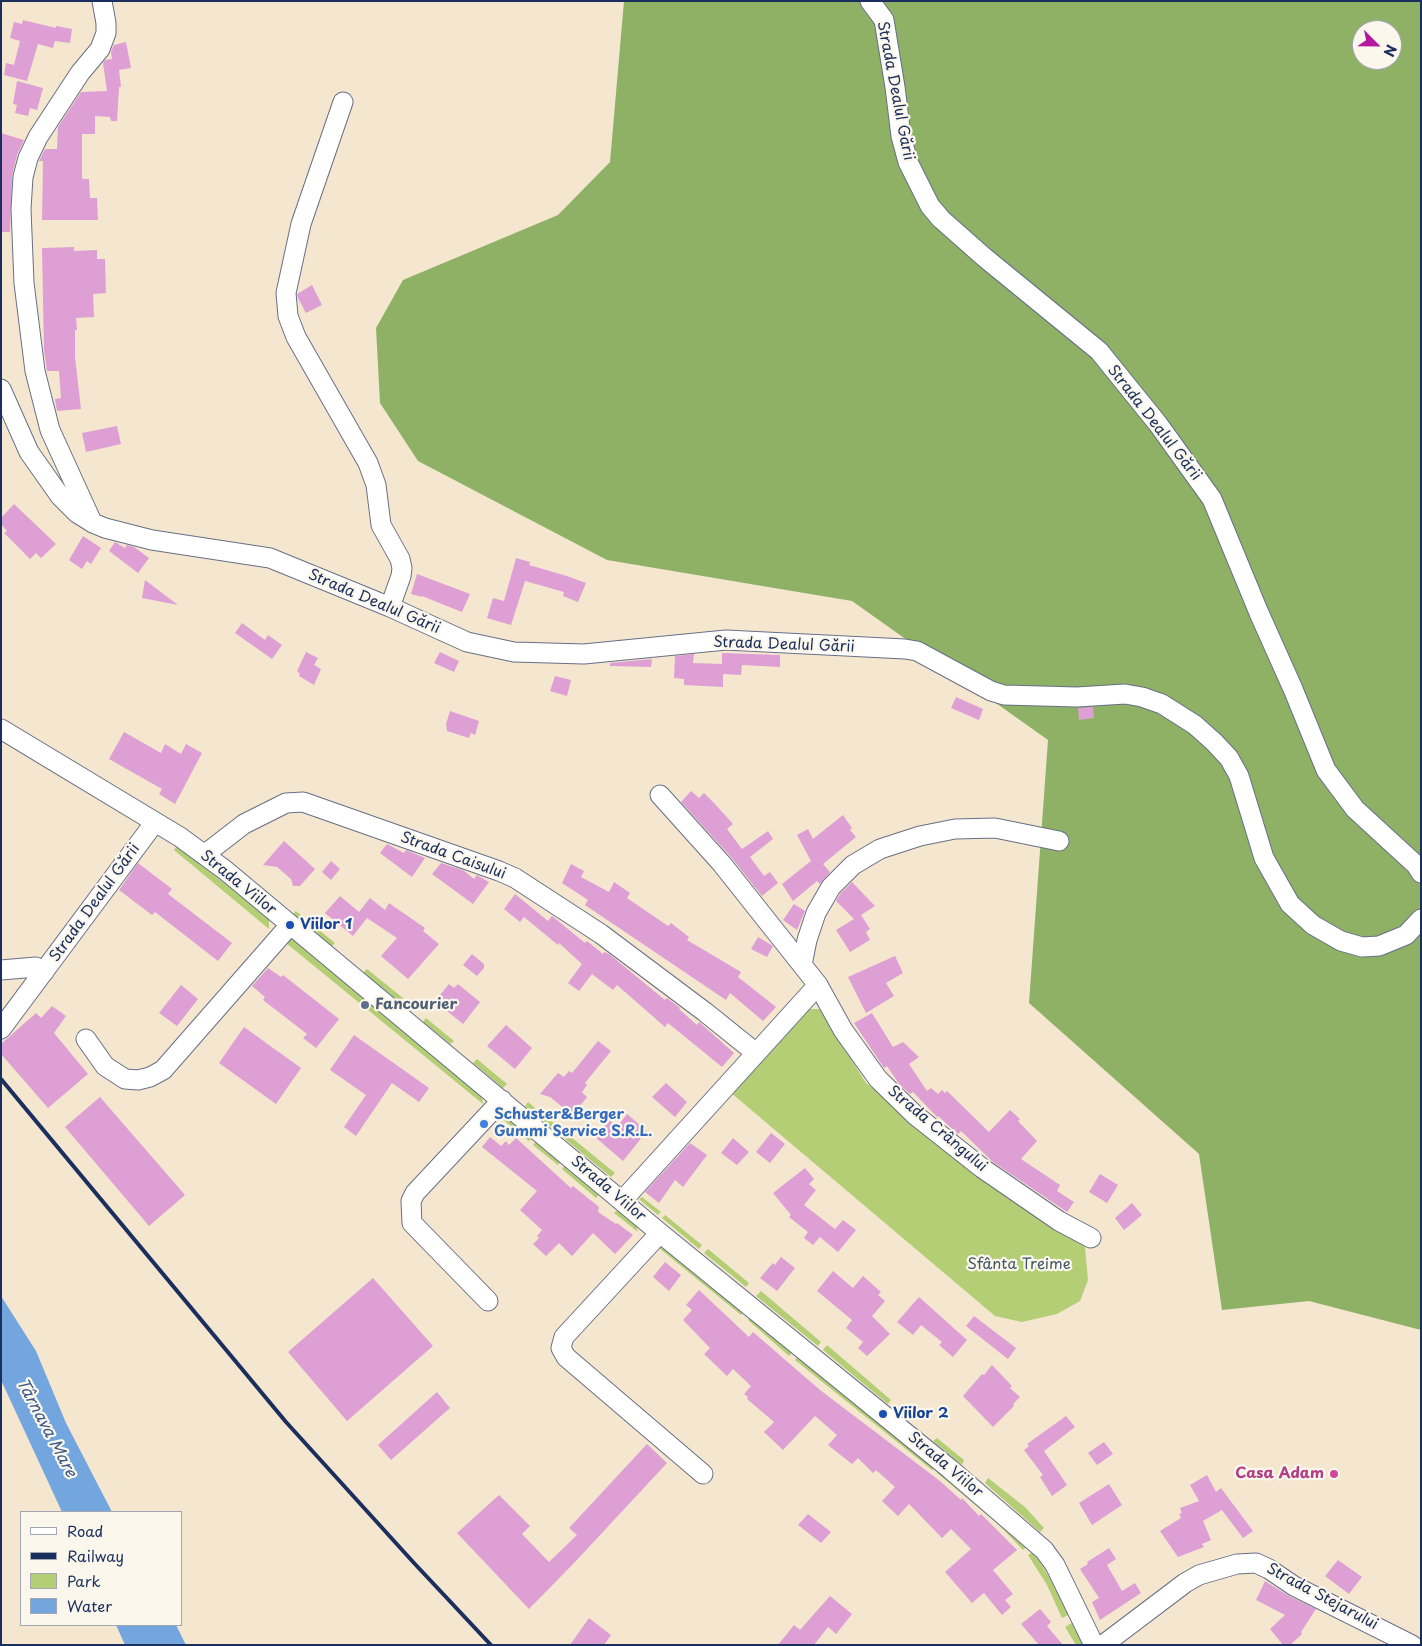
<!DOCTYPE html>
<meta charset="utf-8">
<style>
body{margin:0}
#map{position:relative;width:1422px;height:1646px;overflow:hidden;background:#f5e7cf;font-family:"Playpen Sans",sans-serif}
canvas{display:block}
.frame{position:absolute;inset:0;border:2px solid #1b2f5e;pointer-events:none}
.legend{position:absolute;left:20px;top:1511px;width:162px;height:115px;box-sizing:border-box;background:#fbf7ec;border:1px solid #a1a7b3;margin:0;padding:6px 9px;list-style:none;font-size:15px;color:#1b2f5e}
.legend li{display:flex;align-items:center;gap:10px;height:25px}
.legend b{width:25px;border:1px solid #a1a7b3}
.north{position:absolute;left:1352px;top:20px;width:50px;height:50px;box-sizing:border-box;background:#fbf7ec;border:1px solid #a1a7b3;border-radius:50%;rotate:113deg;font-size:14px;font-weight:700;line-height:20px;text-align:center;color:#1b2f5e}
.north::after{content:'';display:block;margin:auto;width:18px;height:22px;background:#b5179e;clip-path:polygon(50% 0,100% 100%,50% 72%,0 100%)}
</style>
<div id="map">
<canvas width="1422" height="1646"></canvas>
<div class="frame"></div>
<ul class="legend">
<li><b style="height:6px;background:#fff"></b>Road</li>
<li><b style="height:6px;background:#1b2f5e"></b>Railway</li>
<li><b style="height:14px;background:#b3ce74"></b>Park</li>
<li><b style="height:14px;background:#73a5de"></b>Water</li>
</ul>
<div class="north">N</div>
</div>
<script>
const ctx = document.querySelector('canvas').getContext('2d');
ctx.lineJoin = 'round';
function fill(path, color) {
  ctx.fillStyle = color;
  ctx.fill(path, 'evenodd');
}
function shape(rows) {
  const path = new Path2D();
  for (const r of rows) {
    path.moveTo(r[0], r[1]);
    for (let i = 2; i < r.length; i += 2) path.lineTo(r[i], r[i + 1]);
  }
  return path;
}
function stroke(path, color, width, dash) {
  ctx.strokeStyle = color;
  ctx.lineWidth = width;
  ctx.lineCap = dash ? 'butt' : 'round';
  ctx.setLineDash(dash || []);
  ctx.stroke(path);
}
function label(font, color, halo, rows, align = 'center') {
  ctx.font = font + ' "Playpen Sans",sans-serif';
  ctx.lineWidth = 4.5;
  ctx.setLineDash([]);
  ctx.textBaseline = 'middle';
  ctx.strokeStyle = halo;
  ctx.fillStyle = color;
  for (const [text, x, y, turn = 0] of rows) {
    ctx.save();
    ctx.translate(x, y);
    ctx.rotate((+turn || 0) * Math.PI / 180);
    ctx.textAlign = isNaN(turn) ? turn : align;
    if (halo) ctx.strokeText(text, 0, 0);
    ctx.fillText(text, 0, 0);
    ctx.restore();
  }
}
fill(shape([
 [177,846,269,918,269,929,174,850],
 [296,911,335,943,331,947,292,915],
 [289,936,482,1096,483,1104,286,943],
 [367,969,403,998,399,1002,363,973],
 [810,1009,820,1009,866,1083,977,1170,1067,1229,1085,1247,1088,1280,1080,1301,1057,1314,1022,1322,995,1316,730,1092,761,1058],
 [426,1018,454,1041,450,1044,423,1022],
 [477,1059,507,1084,503,1088,473,1063],
 [528,1102,615,1173,611,1177,525,1106],
 [505,1113,534,1136,529,1141,501,1118],
 [538,1139,563,1159,558,1165,533,1145],
 [567,1162,602,1191,596,1198,562,1169],
 [642,1197,661,1212,658,1215,639,1199],
 [621,1207,634,1217,638,1232,614,1213],
 [665,1215,702,1245,699,1249,662,1218],
 [662,1243,747,1307,741,1315,654,1244],
 [708,1249,749,1283,746,1287,704,1253],
 [761,1291,821,1342,818,1346,756,1296],
 [753,1312,795,1349,789,1356,748,1320],
 [827,1345,891,1400,888,1404,823,1350],
 [801,1354,936,1465,932,1470,795,1360],
 [937,1438,964,1460,962,1465,933,1441],
 [940,1468,1027,1546,1023,1550,997,1523,937,1473],
 [988,1478,1025,1507,1044,1528,1040,1532,985,1483],
 [1033,1552,1054,1584,1068,1615,1062,1618,1047,1585,1028,1555],
 [1072,1623,1083,1645,1076,1645,1065,1627]
]), '#b3ce74');
fill(shape([
 [624,1,1421,1,1421,1330,1309,1301,1222,1310,1199,1154,1029,1003,1048,740,852,601,607,560,418,461,380,403,376,328,403,280,558,215,610,162],
 [1362,30,1392,30,1392,60,1362,60]
]), '#8eb166');
fill(shape([
 [1,1296,36,1351,66,1423,112,1512,62,1512,1,1380],
 [116,1625,176,1625,186,1645,125,1645]
]), '#73a5de');
fill(shape([
 [23,20,56,28,56,26,72,29,70,43,55,41,53,48,38,44,27,81,4,75,6,63,14,65,20,41,10,38,14,22,22,24],
 [126,42,131,68,119,70,121,87,119,87,117,121,111,121,110,117,95,116,95,134,82,134,82,179,89,179,90,198,97,198,98,220,42,220,43,161,39,161,45,149,57,149,58,127,81,92,107,91,103,63,105,60,112,59,111,52,114,45],
 [17,81,43,88,37,110,30,108,28,116,15,113,17,105,13,104],
 [1,133,24,140,17,155,12,176,10,232,1,232],
 [74,247,74,251,97,250,97,259,105,259,106,293,93,294,94,317,76,318,77,330,75,330,75,357,81,409,57,411,55,399,61,398,59,371,47,371,44,351,42,248],
 [312,285,322,305,306,313,298,298,297,294],
 [117,426,121,444,86,452,82,433],
 [14,504,56,544,41,558,36,553,30,559,4,533,7,531,1,524,1,518],
 [83,536,101,548,91,564,87,561,82,569,69,560],
 [115,542,125,548,127,545,134,547,149,558,138,573,109,551],
 [516,558,530,562,529,565,567,576,586,583,578,602,563,596,564,592,525,581,511,625,487,618,493,598,504,601],
 [417,574,470,594,462,612,422,596,422,597,411,594],
 [145,580,178,605,142,598],
 [242,623,265,640,268,635,282,645,272,659,235,633],
 [306,652,318,658,314,665,321,669,314,685,299,676,300,674,297,671],
 [440,652,459,661,454,672,434,663],
 [722,653,780,655,780,667,742,665,741,675,723,674,723,687,684,685,684,679,674,678,675,656,694,654,693,663,722,664],
 [652,659,651,667,610,666,610,663],
 [555,676,571,680,567,696,550,691],
 [956,697,983,709,979,720,951,708],
 [1093,707,1094,718,1079,720,1078,708],
 [450,711,479,721,475,735,471,733,469,738,447,731,446,724],
 [124,732,161,753,165,744,181,754,186,744,202,753,175,804,159,794,162,789,109,759],
 [691,791,699,798,704,793,714,803,733,824,727,829,742,849,768,831,773,839,750,857,764,876,770,872,778,883,762,896,730,856,681,802],
 [843,815,852,828,850,830,856,837,823,864,830,872,820,884,817,881,793,901,782,884,811,861,797,835,808,829,813,839],
 [284,841,315,869,300,886,293,886,291,879,277,867,263,865],
 [387,844,404,853,406,850,425,858,412,877,380,853],
 [331,861,340,869,331,880,322,872],
 [138,863,172,889,168,894,232,943,218,961,155,912,152,915,119,890],
 [441,863,463,870,474,879,477,875,489,882,473,904,432,874],
 [571,864,584,871,581,877,609,892,614,882,630,893,627,898,668,926,671,923,689,937,687,940,741,972,738,977,776,1007,763,1021,730,993,726,1000,585,905,588,900,562,883],
 [852,882,875,906,861,915,870,929,866,932,870,940,850,952,836,930,854,919,836,901,840,894],
 [515,894,548,921,552,916,585,943,587,941,603,954,604,952,609,954,665,1000,667,998,680,1008,679,1009,697,1025,699,1022,734,1053,722,1067,668,1023,665,1027,617,985,613,990,592,974,579,991,568,983,582,964,559,943,558,945,524,917,520,922,504,909],
 [340,896,359,912,370,898,385,910,389,903,425,928,423,931,439,944,408,979,381,956,397,938,367,918,353,936,325,913],
 [794,904,805,911,797,930,783,920],
 [758,937,773,946,767,957,751,949],
 [472,954,484,964,484,968,477,976,463,965],
 [895,956,903,973,886,983,894,996,866,1013,848,977],
 [268,968,281,977,283,975,339,1019,316,1048,303,1038,307,1034,263,1000,265,997,252,986],
 [449,984,454,988,458,984,480,1002,463,1024,435,1001],
 [181,985,198,999,177,1026,159,1013],
 [52,1006,66,1016,54,1033,88,1074,48,1108,1,1054,1,1044,36,1013,41,1018],
 [872,1013,893,1047,903,1042,919,1057,909,1064,927,1091,931,1088,938,1094,942,1090,945,1093,947,1091,989,1132,1010,1110,1020,1119,1018,1121,1037,1141,1021,1159,1060,1185,1057,1191,1074,1202,1067,1212,993,1162,961,1131,958,1134,938,1116,937,1117,913,1092,910,1094,899,1084,887,1066,884,1068,854,1023],
 [506,1025,532,1048,515,1069,487,1046],
 [244,1027,301,1068,276,1104,219,1063],
 [354,1035,429,1088,419,1102,392,1083,356,1136,344,1127,366,1095,330,1070],
 [598,1041,611,1051,585,1083,587,1085,582,1092,587,1097,570,1119,565,1109,550,1097,540,1094,558,1073,564,1077,569,1071,572,1073],
 [666,1083,687,1102,675,1117,652,1097],
 [100,1097,185,1195,149,1226,65,1127],
 [627,1114,647,1131,623,1161,595,1137,609,1120,617,1127],
 [771,1133,785,1144,770,1163,756,1152],
 [490,1137,501,1146,506,1141,509,1145,516,1138,571,1188,573,1186,599,1207,598,1212,616,1224,617,1223,633,1235,615,1254,593,1233,572,1256,559,1243,546,1256,533,1244,539,1238,537,1236,542,1230,520,1210,537,1191,482,1147],
 [733,1138,749,1152,737,1165,721,1153],
 [690,1143,707,1155,683,1187,675,1180,659,1203,645,1192],
 [805,1168,814,1179,809,1184,816,1190,804,1205,835,1229,843,1220,856,1230,838,1252,820,1237,813,1245,804,1238,808,1232,789,1217,791,1215,773,1193],
 [1100,1174,1118,1185,1107,1203,1089,1192],
 [1132,1203,1142,1215,1124,1230,1115,1218],
 [781,1257,795,1268,777,1291,760,1278,773,1263,775,1265],
 [665,1262,681,1275,669,1291,653,1277],
 [833,1271,853,1288,863,1276,881,1292,878,1295,885,1301,872,1316,890,1334,867,1356,858,1348,863,1342,846,1328,852,1320,817,1291],
 [373,1278,433,1346,347,1421,288,1352],
 [699,1290,749,1337,753,1332,820,1390,940,1481,961,1500,962,1498,979,1516,981,1514,1017,1550,993,1570,1013,1594,1005,1600,1011,1607,1002,1615,984,1593,972,1603,945,1572,971,1549,951,1529,942,1538,909,1504,898,1516,882,1501,895,1487,876,1470,873,1473,858,1458,852,1464,828,1445,837,1435,815,1416,783,1450,764,1432,774,1422,747,1399,748,1397,744,1394,751,1386,733,1369,727,1376,704,1354,710,1348,683,1320,692,1310,686,1305],
 [919,1297,967,1340,953,1357,939,1345,942,1342,921,1325,913,1335,897,1322],
 [974,1316,1016,1348,1008,1359,966,1326],
 [992,1365,1012,1386,1010,1388,1020,1397,1013,1404,1014,1406,993,1427,963,1396,982,1374,984,1375],
 [437,1392,450,1408,391,1460,378,1445],
 [1066,1416,1075,1427,1044,1451,1067,1485,1052,1496,1040,1477,1043,1475,1024,1450,1029,1446,1027,1444],
 [1104,1442,1113,1454,1097,1465,1088,1453],
 [647,1444,667,1463,575,1562,529,1609,457,1533,499,1495,530,1526,522,1534,549,1562,577,1535,569,1528],
 [1207,1475,1216,1492,1221,1488,1253,1531,1243,1538,1222,1510,1203,1521,1211,1540,1202,1544,1204,1547,1178,1557,1160,1531,1181,1518,1179,1514,1182,1513,1180,1508,1199,1501,1190,1485],
 [1109,1484,1122,1505,1092,1525,1079,1503],
 [808,1514,831,1532,821,1543,798,1525],
 [1109,1548,1116,1559,1107,1565,1122,1591,1135,1583,1141,1593,1100,1620,1092,1602,1099,1598,1080,1569,1088,1564,1087,1562],
 [1338,1560,1362,1577,1349,1594,1325,1576],
 [1265,1581,1289,1596,1316,1609,1301,1632,1302,1634,1290,1645,1283,1645,1270,1629,1285,1615,1256,1600],
 [830,1596,852,1614,836,1634,828,1627,814,1645,778,1645,794,1625,800,1630],
 [1040,1609,1051,1622,1047,1626,1063,1645,1039,1645,1021,1624],
 [589,1618,611,1635,604,1645,570,1645]
]), '#dd9fd4');
const minor = shape([
 [870,1,884,20,895,87,901,136,908,162,930,206,941,219,984,257,1099,351,1158,424,1212,499,1259,613,1293,689,1326,770,1355,809,1416,865,1421,873],
 [343,102,301,224,286,293,288,316,296,337,368,463,376,485,381,525,400,559,402,568,401,576,390,607],
 [1,389,29,452,60,496,77,513,93,523,105,528,152,540,270,558,390,607,467,642,514,652,584,654,726,640,905,649,917,651,991,691,1004,695,1077,697,1125,694,1142,697,1162,704,1195,725,1214,742,1229,758,1239,776,1264,858,1290,904,1313,925,1341,941,1362,947,1379,946,1406,935,1421,919],
 [92,522,50,430,35,371,24,283,21,209,23,177,28,158,38,137,80,73,100,49,106,33,106,23,102,1],
 [1,729,180,837,225,870,660,1233,950,1469,1044,1550,1055,1565,1094,1645],
 [660,795,722,864,818,985,843,1030,878,1079,915,1115,982,1168,1059,1221,1091,1238],
 [204,855,244,824,286,803,303,802,499,871,515,878,601,934,705,1012,756,1053],
 [802,965,807,940,816,913,831,887,853,865,880,849,920,836,955,829,995,828,1059,841],
 [1,970,36,967,44,972],
 [1,1029,155,822],
 [86,1039,105,1066,125,1079,138,1080,150,1077,163,1070,290,925],
 [622,1201,818,985],
 [660,1233,564,1337,561,1348,566,1357,703,1474],
 [488,1301,412,1223,411,1201,415,1193,502,1100],
 [1103,1645,1185,1583,1199,1575,1237,1564,1256,1563,1269,1569,1294,1586,1412,1645]
]);
stroke(minor, '#676f86', 21);
stroke(minor, '#fff', 19);
stroke(shape([
 [1,1079,286,1422,414,1563,491,1645]
]), '#1b2f5e', 4);
for (const [x, y, r, color] of [
 [290,925,5,"#1a4fb4"],
 [365,1005,5,"#5c6f8a"],
 [484,1124,5,"#3f7fe0"],
 [883,1414,5,"#1a4fb4"],
 [1334,1474,5,"#d1479c"]
]) {
  const dot = new Path2D();
  dot.arc(x, y, r, 0, 2 * Math.PI);
  ctx.fillStyle = color;
  ctx.fill(dot);
  stroke(dot, '#fbf7ec', 2);
}
label('15px', '#1b2f5e', '#fbf7ec', [
 ["Strada Dealul Gării",895,91,79],
 ["Strada Dealul Gării",1154,423,52],
 ["Strada Dealul Gării",374,602,23],
 ["Strada Dealul Gării",784,645,2],
 ["Strada Caisului",453,856,20],
 ["Strada Viilor",238,883,39],
 ["Strada Dealul Gării",95,903,-54],
 ["Strada Crângului",937,1129,40],
 ["Strada Viilor",608,1189,40],
 ["Strada Viilor",945,1465,40],
 ["Strada Stejarului",1322,1597,28]
]);
label('bold 15px', '#164399', '#fbf7ec', [
 ["Viilor 1",300,925],
 ["Viilor 2",893,1414]
], 'left');
label('bold 15px', '#4e5e75', '#fbf7ec', [
 ["Fancourier",375,1005]
], 'left');
label('bold 15px', '#366cbe', '#fbf7ec', [
 ["Schuster&Berger",494,1115],
 ["Gummi Service S.R.L.",494,1132]
], 'left');
label('15px', '#415764', '#fbf7ec', [
 ["Sfânta Treime",1019,1265]
]);
label('bold 15px', '#b23c85', '#fbf7ec', [
 ["Casa Adam",1324,1474]
], 'right');
label('italic 16px', '#3a588b', '#fbf7ec', [
 ["Târnava Mare",46,1428,62]
]);
</script>
